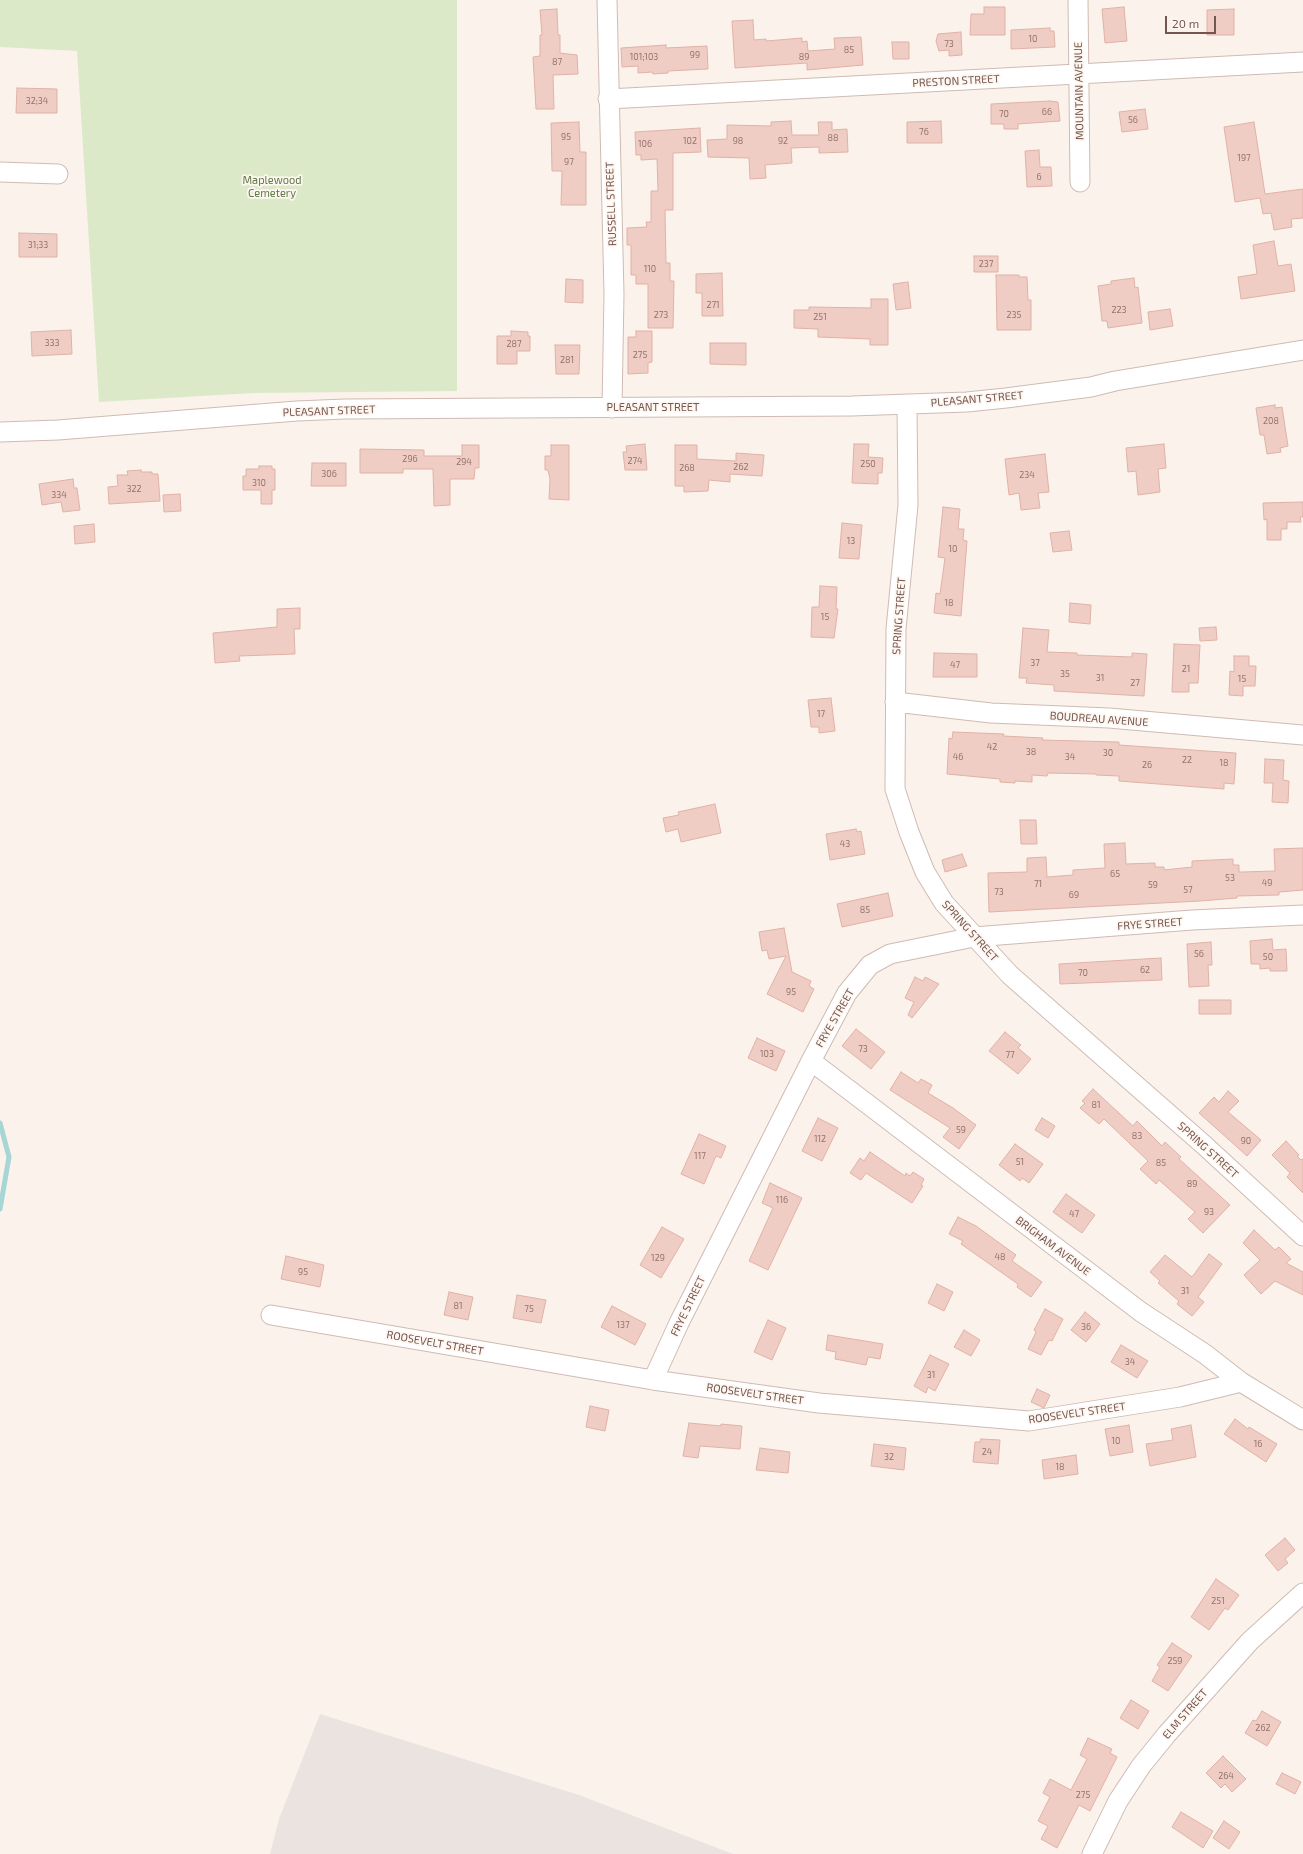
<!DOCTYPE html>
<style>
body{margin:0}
#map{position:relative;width:1303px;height:1854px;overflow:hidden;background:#fbf2eb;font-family:"Exo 2",sans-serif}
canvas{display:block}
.scale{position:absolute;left:1165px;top:16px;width:51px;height:18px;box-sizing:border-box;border:2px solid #75554f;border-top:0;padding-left:5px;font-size:12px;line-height:14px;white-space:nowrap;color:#75554f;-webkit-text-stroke:3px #fef7f1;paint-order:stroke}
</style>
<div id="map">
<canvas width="1303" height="1854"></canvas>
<div class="scale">20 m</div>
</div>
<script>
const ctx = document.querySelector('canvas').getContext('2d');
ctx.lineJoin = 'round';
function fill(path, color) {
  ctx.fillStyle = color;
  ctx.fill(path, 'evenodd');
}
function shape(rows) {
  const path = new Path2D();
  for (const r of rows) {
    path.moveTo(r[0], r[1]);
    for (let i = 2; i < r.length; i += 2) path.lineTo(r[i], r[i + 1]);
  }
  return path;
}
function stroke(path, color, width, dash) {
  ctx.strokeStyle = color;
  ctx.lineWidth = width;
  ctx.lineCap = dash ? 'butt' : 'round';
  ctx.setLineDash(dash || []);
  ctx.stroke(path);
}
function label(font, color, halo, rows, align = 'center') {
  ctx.font = font + ' "Exo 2",sans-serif';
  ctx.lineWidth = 3.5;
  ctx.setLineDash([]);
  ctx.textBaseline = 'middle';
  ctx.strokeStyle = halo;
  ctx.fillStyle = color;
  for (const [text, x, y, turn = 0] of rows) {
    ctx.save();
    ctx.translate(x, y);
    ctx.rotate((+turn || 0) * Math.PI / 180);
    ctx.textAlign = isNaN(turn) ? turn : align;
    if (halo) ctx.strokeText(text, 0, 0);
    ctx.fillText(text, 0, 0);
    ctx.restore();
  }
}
fill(shape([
 [320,1714,579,1795,733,1854,270,1854,279,1819]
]), '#ebe3e0');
fill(shape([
 [0,0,457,0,457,391,253,393,99,402,77,51,0,47]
]), '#dce9c9');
stroke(shape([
 [0,1123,9,1157,0,1209]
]), '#a7d6d4', 5);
const building = shape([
 [984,7,1005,7,1005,35,970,35,971,14,984,14,984,7],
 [1124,7,1127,41,1105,43,1102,9,1124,7],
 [557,9,558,35,560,35,560,53,577,55,578,74,553,75,554,109,536,109,533,57,540,56,540,35,542,35,540,10,557,9],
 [1234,9,1234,35,1207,35,1207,10,1234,9],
 [753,20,754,40,766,39,766,41,802,38,802,42,807,41,808,51,835,49,834,38,861,37,863,65,807,70,807,63,735,68,732,21,753,20],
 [1050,28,1050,31,1054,31,1055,47,1011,49,1011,30,1050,28],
 [961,32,962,55,949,56,949,50,939,51,936,41,938,34,961,32],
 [892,42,909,42,909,59,893,59,892,42],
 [666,45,666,48,707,46,708,69,668,71,668,73,653,74,652,72,638,73,638,66,622,67,621,48,666,45],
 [17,88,57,89,57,113,16,113,17,88],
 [1050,101,1058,102,1060,121,1018,124,1018,129,1004,129,1004,124,991,124,991,104,1050,101],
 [1145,109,1148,129,1122,132,1119,112,1145,109],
 [791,121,792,135,819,135,818,122,832,122,832,130,847,129,848,152,819,153,819,147,791,148,792,163,765,165,766,178,750,179,749,158,708,157,707,140,727,139,727,125,771,126,771,122,791,121],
 [941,121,942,143,907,143,907,122,941,121],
 [579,122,580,152,586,152,586,205,561,205,562,171,552,171,551,123,579,122],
 [1254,122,1265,194,1303,189,1303,218,1291,219,1292,227,1274,230,1271,213,1263,214,1260,198,1235,202,1224,127,1254,122],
 [700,128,701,152,673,153,673,210,665,210,666,263,670,263,670,281,674,281,673,328,648,328,648,284,636,284,636,275,631,275,631,245,627,245,627,228,647,227,646,222,651,222,651,191,658,191,657,159,641,160,641,155,636,155,635,132,700,128],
 [1039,150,1040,167,1051,167,1052,186,1027,187,1025,151,1039,150],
 [19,233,57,234,57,257,19,257,19,233],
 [1274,241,1278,266,1291,264,1295,291,1241,299,1238,277,1257,274,1253,245,1274,241],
 [974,256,998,256,998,272,974,272,974,256],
 [722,273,723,316,702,316,702,293,696,293,696,274,722,273],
 [996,275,1019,275,1019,277,1027,277,1028,300,1031,300,1031,330,997,330,996,275],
 [1134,278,1135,288,1138,287,1142,323,1108,328,1107,321,1102,321,1098,286,1111,284,1111,281,1134,278],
 [566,279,583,280,583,303,565,302,566,279],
 [908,282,911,308,896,310,893,284,908,282],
 [871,299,888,299,888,345,870,345,870,339,818,337,818,329,794,328,794,310,809,310,809,307,871,308,871,299],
 [1170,309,1173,326,1150,330,1148,312,1170,309],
 [71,330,72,354,32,356,31,332,71,330],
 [511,331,528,332,528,336,530,336,530,351,517,351,517,364,497,364,497,336,511,336,511,331],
 [636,331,652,331,652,362,648,363,648,373,628,374,628,337,636,337,636,331],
 [710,343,746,343,746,365,710,364,710,343],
 [555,345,580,345,579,374,556,374,555,345],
 [1275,405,1275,408,1282,407,1288,446,1280,448,1281,452,1267,454,1264,435,1260,435,1256,408,1275,405],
 [645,444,647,470,625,470,623,452,627,452,626,446,645,444],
 [854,444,869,444,868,457,883,458,882,473,878,473,878,484,852,483,854,444],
 [1164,444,1166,468,1158,469,1160,492,1138,495,1136,471,1128,472,1126,448,1164,444],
 [462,445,479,445,479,468,475,468,474,479,450,479,450,505,434,506,433,469,403,469,403,473,360,473,360,449,424,450,424,456,462,456,462,445],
 [551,445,569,445,569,500,549,499,550,479,548,470,545,470,545,456,551,456,551,445],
 [675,445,697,445,697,459,736,461,736,453,764,455,762,476,730,474,730,482,709,480,708,491,684,492,684,486,675,486,675,445],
 [1045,454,1049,492,1038,493,1040,508,1021,510,1019,493,1009,495,1005,459,1045,454],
 [312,463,346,463,346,486,311,486,312,463],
 [259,466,272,466,272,469,275,469,275,490,272,490,272,504,261,504,261,490,243,490,243,476,246,476,246,469,259,469,259,466],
 [141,470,141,472,152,472,152,474,158,474,160,501,109,504,108,487,118,486,117,475,128,475,127,471,141,470],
 [73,479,74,488,77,488,80,510,63,512,61,502,42,505,39,484,73,479],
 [180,494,181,511,164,512,163,495,180,494],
 [1303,502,1303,517,1300,517,1301,522,1287,522,1287,529,1281,529,1281,540,1267,540,1267,519,1264,520,1263,503,1303,502],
 [943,507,960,509,958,529,964,529,963,540,967,541,961,616,934,613,936,593,940,594,945,558,938,557,943,507],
 [842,523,862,525,859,559,839,558,842,523],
 [94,524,95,542,75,544,74,526,94,524],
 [1069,531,1072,550,1053,552,1050,533,1069,531],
 [820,586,837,587,836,609,838,609,834,638,811,637,812,607,819,607,820,586],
 [1070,603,1091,605,1090,624,1069,622,1070,603],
 [300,608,300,629,294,629,295,654,239,656,240,661,215,663,213,633,277,627,277,609,300,608],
 [1216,627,1217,640,1200,641,1199,628,1216,627],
 [1023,628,1049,630,1047,652,1077,653,1077,655,1132,657,1132,653,1147,654,1144,696,1054,691,1054,685,1026,683,1027,678,1019,678,1023,628],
 [1174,644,1200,645,1198,683,1189,683,1189,692,1172,692,1174,644],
 [934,653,977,654,977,677,933,677,934,653],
 [1234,656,1249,656,1249,666,1256,666,1255,686,1243,686,1243,696,1229,695,1230,671,1234,672,1234,656],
 [831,698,835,731,819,733,819,727,811,727,808,700,831,698],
 [953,732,1004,734,1003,736,1043,738,1042,740,1119,742,1119,745,1236,753,1234,784,1224,783,1224,789,1119,781,1119,776,1096,775,1096,774,1048,773,1047,776,1032,775,1032,782,1015,781,1015,783,1000,782,1000,779,947,774,949,738,952,739,953,732],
 [1265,759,1284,760,1283,780,1289,781,1288,803,1272,802,1273,783,1264,783,1265,759],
 [715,804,721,833,681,842,678,829,666,832,663,818,679,815,678,812,715,804],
 [1020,820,1036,820,1037,844,1021,844,1020,820],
 [856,829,857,832,861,831,865,854,830,860,826,834,856,829],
 [1125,843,1126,864,1155,863,1155,867,1164,867,1164,870,1192,867,1192,861,1233,859,1233,865,1239,865,1239,872,1242,872,1275,871,1274,849,1303,848,1303,890,1279,892,1279,895,1237,896,1237,898,1200,901,989,912,988,873,1027,872,1027,858,1046,857,1047,877,1073,875,1073,870,1105,868,1104,844,1125,843],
 [962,854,967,866,945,872,942,860,962,854],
 [888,893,893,916,842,927,837,904,888,893],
 [784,928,792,972,811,981,809,986,814,989,803,1012,767,994,786,956,769,959,767,950,762,951,759,932,784,928],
 [1272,939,1273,950,1286,949,1287,971,1270,971,1270,968,1260,969,1260,964,1251,964,1250,941,1272,939],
 [1211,942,1212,965,1208,965,1209,986,1189,987,1187,944,1211,942],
 [1161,958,1162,980,1060,984,1059,964,1161,958],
 [915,977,923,981,925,977,939,984,912,1018,908,1015,914,1002,905,998,915,977],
 [1199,1000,1231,1000,1231,1014,1199,1014,1199,1000],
 [856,1029,885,1052,871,1069,842,1046,856,1029],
 [1005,1032,1021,1045,1018,1048,1031,1059,1018,1074,989,1051,1005,1032],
 [757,1038,785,1051,776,1071,748,1058,757,1038],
 [901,1072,918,1083,921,1079,932,1085,928,1093,953,1108,976,1125,959,1149,943,1137,950,1128,890,1090,901,1072],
 [1093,1089,1133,1126,1137,1121,1162,1146,1165,1142,1181,1157,1179,1159,1230,1205,1203,1233,1188,1219,1195,1212,1159,1180,1156,1184,1140,1169,1148,1161,1104,1119,1099,1124,1080,1108,1085,1103,1082,1101,1093,1089],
 [1228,1091,1239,1101,1228,1112,1261,1140,1247,1156,1199,1113,1214,1097,1219,1102,1228,1091],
 [818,1118,838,1128,822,1161,802,1151,818,1118],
 [1042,1118,1055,1126,1048,1138,1035,1130,1042,1118],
 [699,1134,726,1146,721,1158,716,1156,704,1184,681,1174,699,1134],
 [1286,1141,1299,1155,1297,1156,1301,1160,1303,1159,1303,1193,1287,1177,1290,1173,1272,1155,1286,1141],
 [1015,1144,1043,1164,1029,1183,1022,1178,1020,1181,999,1165,1015,1144],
 [870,1152,905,1176,906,1173,910,1176,913,1172,924,1179,921,1185,923,1186,912,1203,866,1173,861,1180,850,1173,860,1158,864,1161,870,1152],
 [770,1183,802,1198,768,1270,749,1261,773,1208,762,1203,770,1183],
 [1066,1194,1095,1215,1082,1233,1053,1212,1066,1194],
 [958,1217,976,1226,1016,1255,1012,1261,1042,1282,1031,1297,1017,1287,1018,1284,961,1244,963,1241,949,1234,958,1217],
 [662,1227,684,1239,661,1278,640,1265,662,1227],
 [1254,1230,1275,1250,1279,1247,1291,1259,1286,1263,1303,1272,1303,1295,1275,1281,1261,1294,1244,1275,1260,1260,1243,1243,1254,1230],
 [1209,1254,1222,1264,1198,1297,1204,1302,1192,1316,1177,1304,1179,1301,1158,1283,1160,1281,1150,1272,1165,1255,1192,1277,1209,1254],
 [286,1256,324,1265,320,1287,281,1279,286,1256],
 [937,1284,953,1292,944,1311,928,1303,937,1284],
 [449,1292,473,1297,468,1320,444,1315,449,1292],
 [517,1295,546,1300,541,1323,513,1318,517,1295],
 [612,1306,646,1324,635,1345,601,1327,612,1306],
 [1045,1309,1063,1319,1052,1341,1049,1340,1041,1355,1028,1349,1036,1332,1034,1330,1045,1309],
 [1085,1312,1100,1324,1086,1342,1071,1330,1085,1312],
 [768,1320,786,1328,772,1360,754,1352,768,1320],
 [964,1330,980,1340,971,1356,954,1347,964,1330],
 [828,1335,883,1344,880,1359,868,1357,866,1365,835,1359,836,1352,826,1350,828,1335],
 [1121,1345,1148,1361,1137,1378,1111,1362,1121,1345],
 [930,1355,949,1364,935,1391,928,1387,926,1393,914,1386,930,1355],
 [1037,1389,1050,1395,1044,1408,1031,1402,1037,1389],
 [590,1406,609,1410,605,1431,586,1427,590,1406],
 [1235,1419,1248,1429,1249,1427,1277,1444,1266,1462,1224,1434,1235,1419],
 [689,1423,721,1426,721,1424,742,1426,740,1449,700,1446,698,1458,683,1456,689,1423],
 [1129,1425,1133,1452,1110,1456,1105,1429,1129,1425],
 [1191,1425,1196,1457,1150,1466,1146,1444,1173,1440,1171,1429,1191,1425],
 [981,1439,1000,1440,998,1464,973,1462,975,1442,980,1442,981,1439],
 [874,1444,906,1448,904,1470,871,1466,874,1444],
 [760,1448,790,1452,788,1473,756,1470,760,1448],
 [1076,1455,1078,1474,1044,1479,1042,1460,1076,1455],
 [1285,1538,1295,1550,1285,1559,1288,1563,1278,1571,1265,1555,1285,1538],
 [1216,1579,1239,1595,1228,1610,1225,1608,1209,1630,1191,1617,1216,1579],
 [1172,1643,1192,1656,1168,1691,1152,1681,1160,1667,1157,1665,1172,1643],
 [1131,1700,1149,1711,1138,1729,1120,1718,1131,1700],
 [1262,1711,1281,1722,1267,1746,1245,1733,1253,1720,1256,1721,1262,1711],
 [1088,1738,1112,1749,1110,1753,1117,1757,1090,1811,1079,1805,1057,1848,1041,1839,1048,1826,1038,1821,1050,1797,1043,1793,1050,1779,1071,1790,1087,1759,1080,1755,1088,1738],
 [1223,1756,1246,1779,1232,1792,1225,1784,1221,1788,1206,1773,1223,1756],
 [1282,1773,1301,1782,1295,1794,1276,1784,1282,1773],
 [1181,1812,1213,1831,1203,1848,1172,1827,1181,1812],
 [1224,1821,1240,1832,1229,1849,1213,1838,1224,1821]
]);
fill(building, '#efcdc4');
stroke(building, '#e1b1a5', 1);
const minor = shape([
 [607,0,614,294,612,408],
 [1078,0,1080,182],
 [608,99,1303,62],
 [0,172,58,174],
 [907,404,908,505,896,629,895,789,909,832,925,872,944,903,1010,975,1204,1145,1303,1236],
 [0,432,58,430,297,411,345,409,852,406,967,402,1006,398,1091,387,1115,381,1303,350],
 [895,702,991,713,1109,718,1303,735],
 [811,1061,1141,1312,1205,1354,1241,1382,1303,1420],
 [271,1315,653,1380,819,1403,1029,1421,1180,1397,1241,1382],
 [653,1380,679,1323,811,1061,847,993,870,965,890,954,974,937,1192,920,1303,915],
 [1092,1854,1118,1801,1141,1766,1167,1734,1250,1641,1303,1593]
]);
stroke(minor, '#cfbbb3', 21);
stroke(minor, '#fff', 19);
label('9px', '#94736c', null, [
 ["10",1033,39],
 ["73",949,44],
 ["85",849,50],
 ["99",695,55],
 ["101;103",644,57],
 ["89",804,57],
 ["87",557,62],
 ["32;34",37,101],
 ["66",1047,112],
 ["70",1004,114],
 ["56",1133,120],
 ["76",924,132],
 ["95",566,137],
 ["88",833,138],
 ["102",690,141],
 ["98",738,141],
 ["92",783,141],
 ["106",645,144],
 ["197",1244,158],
 ["97",569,162],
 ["6",1039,177],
 ["31;33",38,245],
 ["237",986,264],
 ["110",650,269],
 ["271",713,305],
 ["223",1119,310],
 ["273",661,315],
 ["235",1014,315],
 ["251",820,317],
 ["333",52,343],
 ["287",514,344],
 ["275",640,355],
 ["281",567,360],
 ["208",1271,421],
 ["296",410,459],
 ["274",635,461],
 ["294",464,462],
 ["250",868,464],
 ["262",741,467],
 ["268",687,468],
 ["306",329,474],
 ["234",1027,475],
 ["310",259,483],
 ["322",134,489],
 ["334",59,495],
 ["13",851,541],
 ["10",953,549],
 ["18",949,603],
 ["15",825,617],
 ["37",1035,663],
 ["47",955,665],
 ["21",1186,669],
 ["35",1065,674],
 ["31",1100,678],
 ["15",1242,679],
 ["27",1135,683],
 ["17",821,714],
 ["42",992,747],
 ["38",1031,752],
 ["30",1108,753],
 ["46",958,757],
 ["34",1070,757],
 ["22",1187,760],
 ["18",1224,763],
 ["26",1147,765],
 ["43",845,844],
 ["65",1115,874],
 ["53",1230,878],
 ["49",1267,883],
 ["71",1038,884],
 ["59",1153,885],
 ["57",1188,890],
 ["73",999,892],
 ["69",1074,895],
 ["85",865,910],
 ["56",1199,954],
 ["50",1268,957],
 ["62",1145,970],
 ["70",1083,973],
 ["95",791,992],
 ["73",863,1049],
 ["103",767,1054],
 ["77",1010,1055],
 ["81",1096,1105],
 ["59",961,1130],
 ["83",1137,1136],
 ["112",820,1139],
 ["90",1246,1141],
 ["117",700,1156],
 ["51",1020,1162],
 ["85",1161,1163],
 ["89",1192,1184],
 ["116",782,1200],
 ["93",1209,1212],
 ["47",1074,1214],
 ["48",1000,1257],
 ["129",658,1258],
 ["95",303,1272],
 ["31",1185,1291],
 ["81",458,1306],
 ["75",529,1309],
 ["137",623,1325],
 ["36",1086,1327],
 ["34",1130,1362],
 ["31",931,1375],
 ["10",1116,1441],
 ["16",1258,1444],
 ["24",987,1452],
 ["32",889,1457],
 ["18",1060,1467],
 ["251",1218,1601],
 ["259",1175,1661],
 ["262",1263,1728],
 ["264",1226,1776],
 ["275",1083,1795]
]);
label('11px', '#75554f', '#fef7f1', [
 ["PRESTON STREET",956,81,-3],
 ["MOUNTAIN AVENUE",1079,91,-91],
 ["RUSSELL STREET",611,204,-92],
 ["PLEASANT STREET",977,399,-5],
 ["PLEASANT STREET",653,407],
 ["PLEASANT STREET",329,411,-2],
 ["SPRING STREET",899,616,-86],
 ["BOUDREAU AVENUE",1099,719,4],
 ["FRYE STREET",1150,924,-4],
 ["SPRING STREET",970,931,48],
 ["FRYE STREET",835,1018,-60],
 ["SPRING STREET",1208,1150,42],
 ["BRIGHAM AVENUE",1053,1246,37],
 ["FRYE STREET",688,1306,-64],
 ["ROOSEVELT STREET",435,1343,10],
 ["ROOSEVELT STREET",755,1394,8],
 ["ROOSEVELT STREET",1077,1413,-8],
 ["ELM STREET",1185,1714,-49]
]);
label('11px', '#5f7a47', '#fef7f1', [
 ["Maplewood",272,180],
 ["Cemetery",272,193]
]);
</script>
